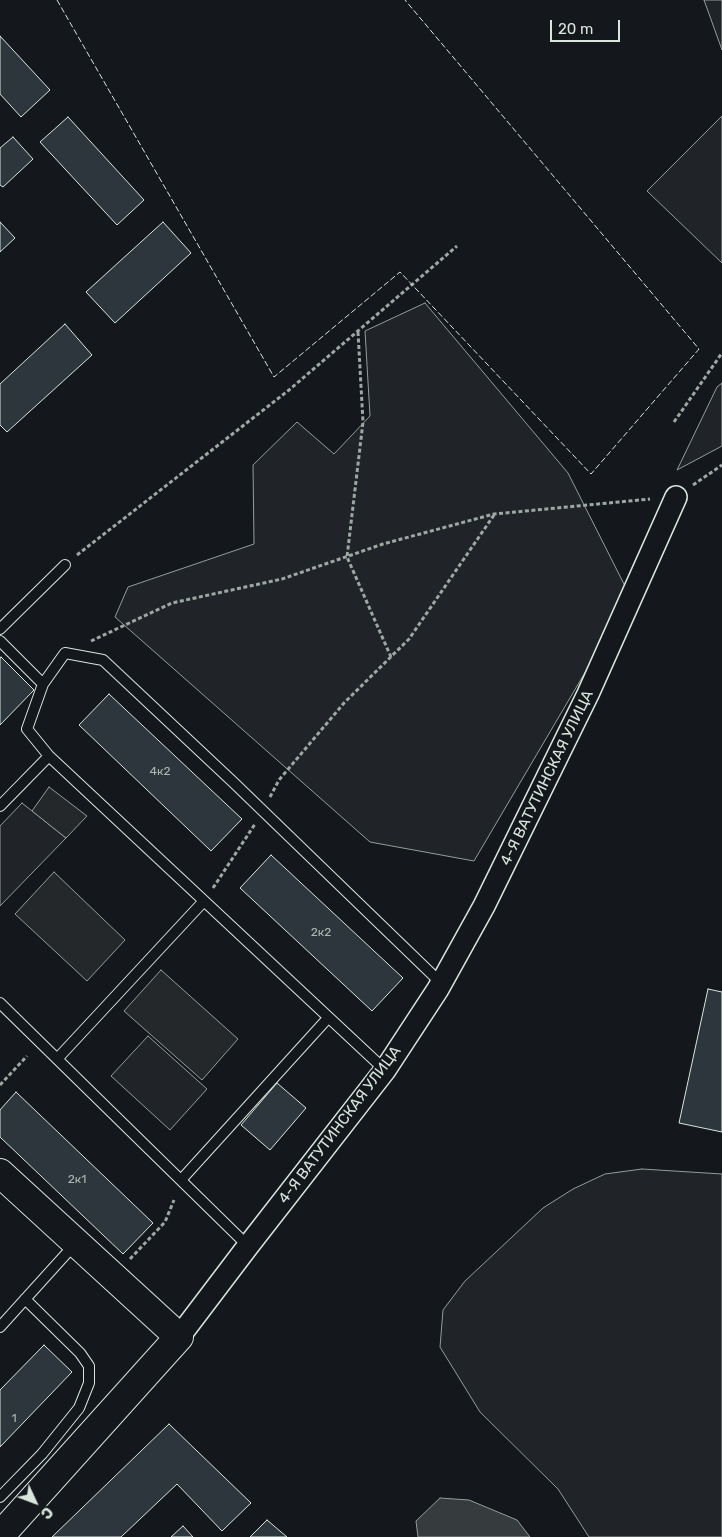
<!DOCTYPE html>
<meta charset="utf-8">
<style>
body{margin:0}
#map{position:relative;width:722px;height:1537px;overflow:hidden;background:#14181c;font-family:Rubik,sans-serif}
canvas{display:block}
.north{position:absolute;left:10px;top:1477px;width:50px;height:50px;-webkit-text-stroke:4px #14181c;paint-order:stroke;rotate:133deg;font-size:14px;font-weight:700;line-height:20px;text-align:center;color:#d8e6dc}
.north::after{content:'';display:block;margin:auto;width:18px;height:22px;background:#d8e6dc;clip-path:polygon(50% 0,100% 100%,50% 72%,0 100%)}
.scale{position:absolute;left:550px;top:20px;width:70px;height:22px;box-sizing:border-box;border:2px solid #d8e6dc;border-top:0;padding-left:6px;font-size:15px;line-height:18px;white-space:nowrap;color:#d8e6dc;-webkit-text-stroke:4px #14181c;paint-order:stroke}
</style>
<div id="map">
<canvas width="722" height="1537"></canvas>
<div class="north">С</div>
<div class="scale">20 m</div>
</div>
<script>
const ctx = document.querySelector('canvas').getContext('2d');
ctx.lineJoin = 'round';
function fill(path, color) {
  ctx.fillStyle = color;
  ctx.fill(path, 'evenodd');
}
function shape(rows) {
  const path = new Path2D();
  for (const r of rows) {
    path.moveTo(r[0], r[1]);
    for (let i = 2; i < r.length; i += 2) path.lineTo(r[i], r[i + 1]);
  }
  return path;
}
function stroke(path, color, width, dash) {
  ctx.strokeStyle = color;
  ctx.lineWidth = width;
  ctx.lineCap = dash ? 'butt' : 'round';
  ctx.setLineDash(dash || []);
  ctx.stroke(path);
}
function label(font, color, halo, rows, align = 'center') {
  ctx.font = font + ' Rubik,sans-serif';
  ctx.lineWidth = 4;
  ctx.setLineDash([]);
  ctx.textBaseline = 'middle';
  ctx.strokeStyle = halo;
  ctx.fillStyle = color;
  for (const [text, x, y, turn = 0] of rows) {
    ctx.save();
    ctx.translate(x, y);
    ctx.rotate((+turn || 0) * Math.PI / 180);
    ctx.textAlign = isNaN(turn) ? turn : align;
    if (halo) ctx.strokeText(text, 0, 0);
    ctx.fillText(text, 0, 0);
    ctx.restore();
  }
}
const green = shape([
 [704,0,722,0,722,50,704,0],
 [722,116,722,263,647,191,722,116],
 [425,303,568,473,630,596,474,861,370,842,115,617,128,587,254,544,253,465,297,422,334,454,370,416,365,331,425,303],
 [722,383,722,446,677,470,717,387,722,383],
 [22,803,66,838,0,906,0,826,22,803],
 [148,1036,207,1089,170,1130,111,1076,148,1036],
 [642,1169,722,1174,722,1537,589,1537,558,1489,480,1412,440,1347,443,1310,465,1281,543,1208,573,1189,605,1174,642,1169]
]);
fill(green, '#202428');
stroke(green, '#939e99', 1);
const parking = shape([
 [49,787,87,816,66,838,32,811,49,787],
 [54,872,125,940,87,981,15,914,54,872],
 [161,970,238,1039,202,1080,124,1011,161,970]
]);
fill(parking, '#24282b');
stroke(parking, '#939e99', 1);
const water = shape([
 [440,1498,469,1500,517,1520,530,1537,418,1537,416,1521,440,1498]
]);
fill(water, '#363b3e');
stroke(water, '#939e99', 1);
const building = shape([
 [0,36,50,90,21,117,0,94,0,36],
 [68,117,144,200,117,225,40,142,68,117],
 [13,137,33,159,3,187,0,185,0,148,13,137],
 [0,222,15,238,0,252,0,222],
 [163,222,191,253,115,323,86,292,163,222],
 [65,324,92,355,7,432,0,425,0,384,65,324],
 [1,657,34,690,0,725,0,658,1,657],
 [109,694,242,819,211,851,79,725,109,694],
 [271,855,403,978,372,1011,240,888,271,855],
 [708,989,722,992,722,1132,679,1123,708,989],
 [277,1083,306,1108,270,1150,241,1125,277,1083],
 [16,1092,153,1223,123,1254,0,1137,0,1110,16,1092],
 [44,1345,72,1372,0,1447,0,1390,44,1345],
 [169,1424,251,1503,222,1531,177,1484,121,1537,52,1537,169,1424],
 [267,1520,287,1537,250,1537,267,1520],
 [183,1526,193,1537,171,1537,183,1526]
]);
fill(building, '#2c363c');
stroke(building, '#d8e6dc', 1);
const lane = shape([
 [0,629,65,565],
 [0,641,43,684,27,729,49,756,385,1070],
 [43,684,65,653,103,660,233,782,441,983],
 [0,806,49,756],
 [0,1003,248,1246],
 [58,1058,203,902],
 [181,1180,328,1018],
 [0,1327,75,1244],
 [0,1497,42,1454,79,1408,89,1383,89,1366,80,1353,25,1299]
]);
const street = shape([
 [179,1337,248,1246,385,1070,438,989,484,906,588,694,676,497]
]);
const secondary = shape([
 [0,1173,179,1337,0,1536]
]);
stroke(lane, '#d8e6dc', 12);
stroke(street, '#d8e6dc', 24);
stroke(secondary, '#d8e6dc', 30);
stroke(shape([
 [358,332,363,422,347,557,391,657],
 [674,422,722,353],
 [693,485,722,465],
 [77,555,289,390,457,246],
 [91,641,172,603,282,579,383,544,494,514,650,499],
 [270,797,279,780,344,703,409,639,494,515],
 [213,888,255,824],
 [0,1085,27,1056],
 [130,1259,165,1222,174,1200]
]), '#9da8a2', 3, [4, 2.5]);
stroke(lane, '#14181c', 10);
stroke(street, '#14181c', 21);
stroke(secondary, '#14181c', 28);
stroke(shape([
 [57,0,274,377,400,272,591,474,699,349,405,0]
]), '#d8e6dc', 1, [6, 2.5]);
label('12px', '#adbab4', null, [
 ["4к2",160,772],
 ["2к2",321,933],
 ["2к1",77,1180],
 ["1",14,1419]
]);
label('15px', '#d8e6dc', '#14181c', [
 ["4-Я ВАТУТИНСКАЯ УЛИЦА",547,778,-64],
 ["4-Я ВАТУТИНСКАЯ УЛИЦА",340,1125,-53]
]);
</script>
